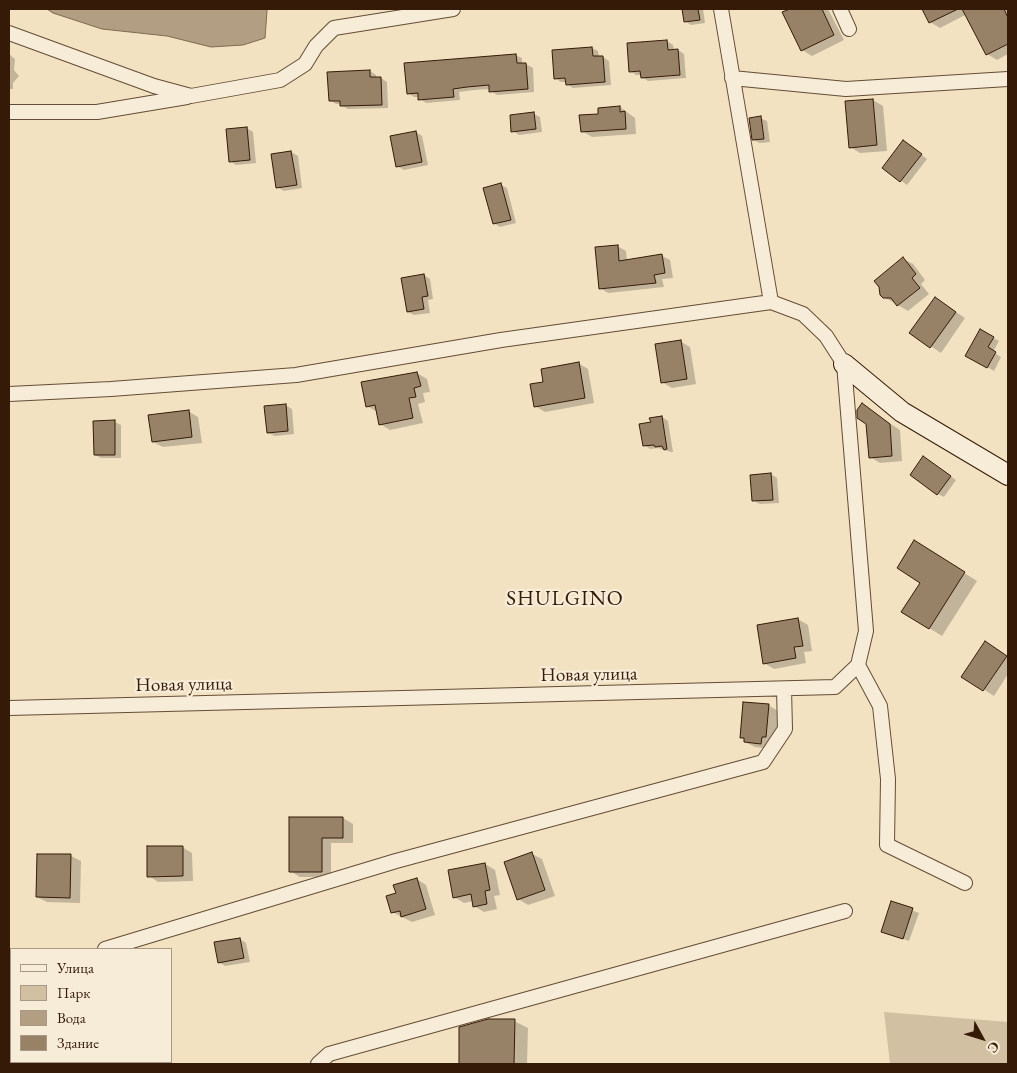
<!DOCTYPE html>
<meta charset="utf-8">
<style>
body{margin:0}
#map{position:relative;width:1017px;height:1073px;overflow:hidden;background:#f2e2c1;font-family:"EB Garamond",serif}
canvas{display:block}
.frame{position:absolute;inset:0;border:10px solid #351a08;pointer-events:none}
.legend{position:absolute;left:10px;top:948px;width:162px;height:115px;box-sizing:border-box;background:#f7ecd7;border:1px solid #a99884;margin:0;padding:6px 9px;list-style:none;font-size:15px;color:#351a08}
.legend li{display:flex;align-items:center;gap:10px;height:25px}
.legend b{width:25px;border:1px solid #a99884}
.north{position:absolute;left:957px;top:1013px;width:50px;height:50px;-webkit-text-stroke:4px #f7ecd7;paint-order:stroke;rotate:129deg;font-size:14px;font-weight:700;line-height:20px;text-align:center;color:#351a08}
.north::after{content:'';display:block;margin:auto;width:18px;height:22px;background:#351a08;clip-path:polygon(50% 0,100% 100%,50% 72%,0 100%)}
</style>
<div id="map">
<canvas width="1017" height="1073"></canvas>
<div class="frame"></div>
<ul class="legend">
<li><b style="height:6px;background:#f7ecd7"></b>Улица</li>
<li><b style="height:14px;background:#d2c0a2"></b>Парк</li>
<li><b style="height:14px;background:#b29e82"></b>Вода</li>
<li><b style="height:14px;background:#978268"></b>Здание</li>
</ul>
<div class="north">С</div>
</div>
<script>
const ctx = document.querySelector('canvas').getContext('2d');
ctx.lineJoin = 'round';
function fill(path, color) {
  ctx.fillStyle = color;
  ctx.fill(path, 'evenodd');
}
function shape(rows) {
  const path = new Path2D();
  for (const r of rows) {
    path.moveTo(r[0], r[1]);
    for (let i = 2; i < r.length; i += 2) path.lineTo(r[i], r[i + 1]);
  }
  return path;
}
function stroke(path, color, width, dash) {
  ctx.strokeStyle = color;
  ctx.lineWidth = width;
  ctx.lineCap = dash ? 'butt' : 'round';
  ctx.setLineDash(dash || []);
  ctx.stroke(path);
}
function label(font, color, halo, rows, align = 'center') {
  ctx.font = font + ' "EB Garamond",serif';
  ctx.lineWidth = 4.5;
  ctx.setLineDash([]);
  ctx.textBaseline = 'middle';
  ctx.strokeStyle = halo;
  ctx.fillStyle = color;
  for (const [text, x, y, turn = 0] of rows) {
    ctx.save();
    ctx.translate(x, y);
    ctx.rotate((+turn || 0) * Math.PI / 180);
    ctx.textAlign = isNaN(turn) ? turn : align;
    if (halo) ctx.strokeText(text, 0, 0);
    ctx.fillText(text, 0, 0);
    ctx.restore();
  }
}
fill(shape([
 [884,1012,1008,1022,1008,1064,890,1064]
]), '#d2c0a2');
const water = shape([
 [47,9,267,9,267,11,265,38,243,45,211,47,167,36,102,29,53,13,47,9]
]);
fill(water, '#b29e82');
stroke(water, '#806951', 1);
fill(shape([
 [683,9,703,9,705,23,691,25,685,21],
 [793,9,828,9,844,40,812,56,802,50,784,13],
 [924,9,967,9,969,13,940,28,930,22],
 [988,9,1008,9,1008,54,997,60,987,54,969,19],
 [667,41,673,45,674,50,678,50,684,54,686,78,648,81,642,77,642,75,636,75,630,71],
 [592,48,598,51,599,57,603,57,609,61,611,85,573,88,567,84,567,82,561,82,555,78],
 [9,54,15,59,14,70,19,76,13,83,13,89,9,89],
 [515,55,522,58,522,64,526,64,533,68,534,92,497,95,491,91,490,89,474,90,459,92,460,100,426,103,420,99,419,97,414,97,408,93],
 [370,71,376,75,376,78,381,78,387,82,388,108,348,109,342,106,342,104,336,104,330,100],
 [873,100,883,106,887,151,860,153,850,147],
 [620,107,635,118,636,134,592,137,582,131,599,115],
 [534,114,540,117,542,132,519,135,513,131],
 [760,118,767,121,770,142,760,143,753,140],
 [247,128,253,132,256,163,236,165,230,161],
 [416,132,422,136,428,165,404,170,397,166],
 [910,146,927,159,907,185,884,168],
 [291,152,298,156,302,188,284,191,277,187],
 [501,185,507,188,516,223,500,227,494,223],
 [617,246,626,251,627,261,662,256,670,260,673,278,662,279,664,287,608,293,600,288],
 [903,259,913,264,925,280,921,284,929,294,908,311,884,297],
 [424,275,430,279,433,299,428,300,430,313,414,315,408,312],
 [935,298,965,318,941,353,911,333],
 [980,331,999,341,993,352,1001,357,994,371,966,355],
 [680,341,690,347,696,384,672,388,662,382],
 [578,363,588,369,594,403,545,412,535,406,545,383],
 [417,373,427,379,430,392,423,393,425,402,418,404,423,423,390,430,380,424,377,412,367,406],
 [285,405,292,409,294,434,275,436,268,433],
 [862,405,900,430,902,461,880,463,870,457,868,424],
 [188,411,198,417,202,443,163,447,153,442],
 [662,417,668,421,673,452,671,452,658,448,650,449,644,445,653,423],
 [115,422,121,425,121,458,101,458,95,455],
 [930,462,956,480,944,497,938,494],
 [771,474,777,478,779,503,760,504,754,501],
 [928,550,977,581,942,636,929,628,922,582],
 [798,619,808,625,812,651,804,652,806,663,774,669,764,663],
 [995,649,1008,658,1008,674,994,696,963,676],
 [768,705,778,711,776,742,771,749,755,747,745,742,745,739,742,737],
 [290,818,343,818,353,824,353,843,331,843,331,877,300,877,290,871],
 [182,847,192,853,193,881,158,882,149,876],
 [532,854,542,859,555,896,528,905,518,899],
 [71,856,81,861,80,903,47,902,37,897],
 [485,864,495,870,500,895,494,896,497,909,484,912,474,906,473,901,464,903,454,897],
 [417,879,426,885,435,915,412,922,392,912,397,894],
 [892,903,919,913,909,941,883,931],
 [240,939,246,943,250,962,225,966,219,962],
 [514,1021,528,1028,527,1064,460,1064,461,1028]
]), '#0003');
const building = shape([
 [682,9,698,9,700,20,684,22,682,9],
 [790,9,822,9,834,35,801,51,782,12,790,9],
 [922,9,958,9,929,23,922,9],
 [962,9,1004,9,1008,18,1008,44,986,55,962,9],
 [667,40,668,50,678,49,680,75,641,78,640,71,629,72,627,43,667,40],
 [592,47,593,56,603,56,605,82,566,85,565,78,554,79,552,50,592,47],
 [516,54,517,63,526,63,528,89,489,92,489,85,467,87,453,89,454,97,418,100,418,93,407,94,404,63,516,54],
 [370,70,370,77,381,77,382,105,340,106,340,101,329,101,327,72,370,70],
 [873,99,877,145,849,148,845,101,873,99],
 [620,106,620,112,625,111,626,129,581,132,579,115,598,114,598,108,620,106],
 [534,112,536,129,511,132,510,115,534,112],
 [761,116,764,139,752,140,749,118,761,116],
 [247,127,250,160,229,162,226,129,247,127],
 [416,131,422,162,396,167,390,136,416,131],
 [903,140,922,154,900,182,882,168,903,140],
 [291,151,297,185,276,188,271,154,291,151],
 [501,183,511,220,493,224,483,188,501,183],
 [618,245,619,261,662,254,665,273,654,275,656,283,599,289,595,247,618,245],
 [903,257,916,274,912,278,920,288,897,306,891,298,883,298,880,295,879,287,874,281,903,257],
 [424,274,428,296,422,297,424,309,407,312,401,278,424,274],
 [935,297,956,312,930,348,909,333,935,297],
 [980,329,994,337,988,347,996,352,987,368,965,356,980,329],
 [681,340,687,379,661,383,655,344,681,340],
 [579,362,585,398,534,407,530,384,543,382,541,369,579,362],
 [417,372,421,386,414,388,416,397,409,398,413,418,379,425,375,405,366,407,361,382,417,372],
 [862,403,890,424,892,456,869,458,866,424,857,418,857,410,862,403],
 [286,404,288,431,267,433,264,406,286,404],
 [189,410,192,437,152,442,148,415,189,410],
 [662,416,667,449,664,450,662,446,655,447,654,445,643,446,639,424,651,422,649,418,662,416],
 [115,420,115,455,94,455,93,421,115,420],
 [923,456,951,476,937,495,910,475,923,456],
 [771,473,773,500,752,501,750,475,771,473],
 [914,540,965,572,929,629,901,612,920,583,897,568,914,540],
 [798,618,803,646,794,647,796,658,763,664,757,625,798,618],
 [985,641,1007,656,983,691,961,677,985,641],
 [743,702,769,704,766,737,762,737,761,744,744,742,744,738,740,738,743,702],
 [289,817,343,817,343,838,322,838,322,872,289,872,289,817],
 [147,846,183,846,183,876,147,877,147,846],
 [532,852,545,890,517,900,504,862,532,852],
 [37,854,71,854,70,898,36,897,37,854],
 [485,863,490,890,485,891,487,904,473,907,471,894,453,898,448,870,485,863],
 [417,878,426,909,401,917,400,911,391,913,386,896,396,893,393,885,417,878],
 [891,901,913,908,903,939,881,932,891,901],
 [240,938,244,958,218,963,214,942,240,938],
 [488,1019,515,1019,514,1064,459,1064,459,1027,488,1019]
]);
fill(building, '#978268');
stroke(building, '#351a08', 1);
const street = shape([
 [721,9,771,302],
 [840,9,849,29],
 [9,33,154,86,191,96,280,80,305,64,316,46,334,28,453,9],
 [732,78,846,89,1008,79],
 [9,112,97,112,187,97],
 [9,394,111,389,296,375,501,340,771,302,803,314,826,336,844,364,866,631,858,665,835,687,9,708],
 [858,665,880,706,888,779,887,845,965,883],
 [105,949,396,861,763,762,785,729,784,689],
 [9,967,11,967],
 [318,1064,329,1054,845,911]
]);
const secondary = shape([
 [844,364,902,412,1008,475]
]);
stroke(street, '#644c36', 16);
stroke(secondary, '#351a08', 22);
stroke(street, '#f7ecd7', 14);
stroke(secondary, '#f7ecd7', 20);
label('19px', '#351a08', '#f7ecd7', [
 ["Новая улица",589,675,-1],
 ["Новая улица",184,685,-1]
]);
ctx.letterSpacing = '1px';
label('21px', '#351a08', '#f7ecd7', [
 ["SHULGINO",565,599]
]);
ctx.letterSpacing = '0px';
</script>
